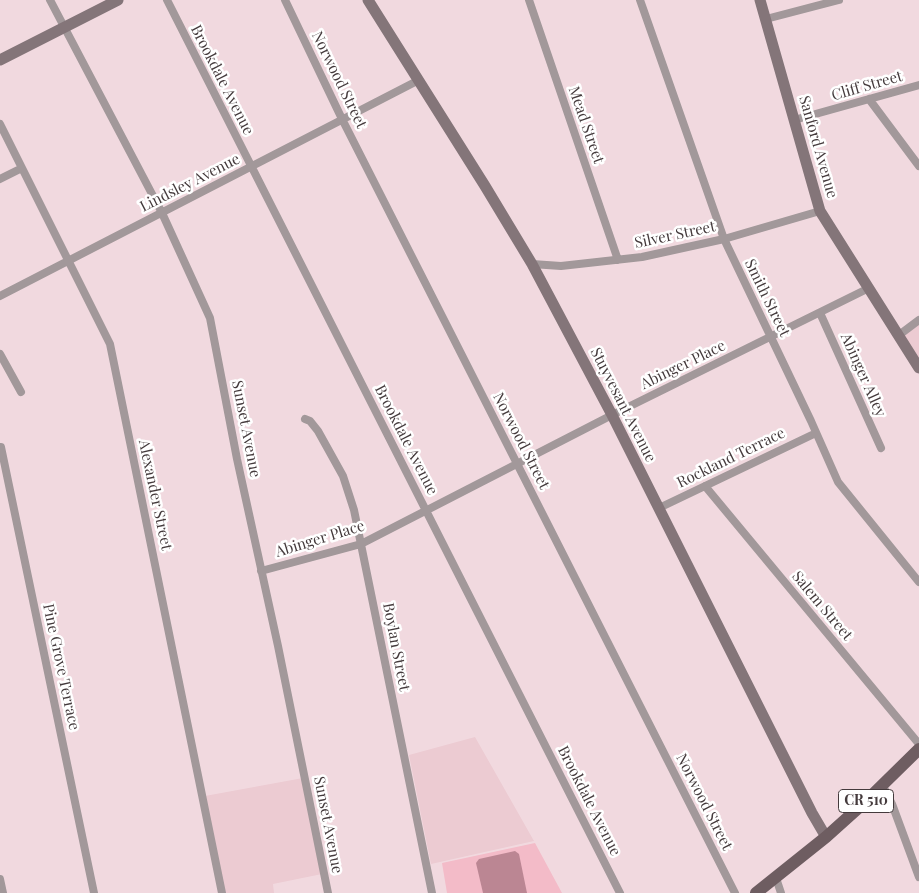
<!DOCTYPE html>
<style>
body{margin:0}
canvas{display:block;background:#f1d9df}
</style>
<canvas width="919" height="893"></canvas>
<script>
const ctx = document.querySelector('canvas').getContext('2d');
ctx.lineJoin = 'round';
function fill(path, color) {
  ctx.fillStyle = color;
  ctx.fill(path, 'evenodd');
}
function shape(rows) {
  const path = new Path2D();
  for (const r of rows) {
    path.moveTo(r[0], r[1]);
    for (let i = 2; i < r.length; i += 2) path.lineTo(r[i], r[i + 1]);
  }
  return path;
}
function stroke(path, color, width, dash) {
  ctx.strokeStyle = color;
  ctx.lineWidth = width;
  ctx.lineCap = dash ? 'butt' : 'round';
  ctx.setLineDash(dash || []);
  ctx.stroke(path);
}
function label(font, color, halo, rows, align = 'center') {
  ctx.font = font + ' "Playfair Display",serif';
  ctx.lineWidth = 5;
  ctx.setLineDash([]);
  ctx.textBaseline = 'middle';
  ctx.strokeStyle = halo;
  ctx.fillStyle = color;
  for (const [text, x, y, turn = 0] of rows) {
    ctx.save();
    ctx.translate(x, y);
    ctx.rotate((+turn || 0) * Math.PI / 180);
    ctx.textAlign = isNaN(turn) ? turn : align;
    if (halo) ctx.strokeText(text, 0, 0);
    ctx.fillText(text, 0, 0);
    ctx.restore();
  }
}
fill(shape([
 [919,322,919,366,901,336],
 [475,737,534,841,431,864,409,755],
 [303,778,322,874,273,884,274,893,224,893,205,796]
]), '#eccbd2');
fill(shape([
 [535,843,562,893,447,893,442,863]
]), '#f3bbc8');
fill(shape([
 [515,851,519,854,527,893,483,893,476,863,479,859]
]), '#bb8693');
stroke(shape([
 [50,0,162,213,210,318,237,459,278,646,328,893],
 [167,0,620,893],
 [285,0,342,119,735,893],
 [529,0,618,260],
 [640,0,724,239,811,421,838,482,919,582],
 [766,19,839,0],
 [869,99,919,166],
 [794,120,919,85],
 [0,124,110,344,222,893],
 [0,179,22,168],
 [532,264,561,266,642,257,724,239,820,211],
 [0,296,419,80],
 [820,313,881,448],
 [899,335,919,320],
 [0,354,21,392],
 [305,419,310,421,318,431,343,476,354,510,432,893],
 [0,447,1,447,94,893],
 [705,486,919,744],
 [659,508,816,433],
 [261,571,361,544,612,415,869,288],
 [883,786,892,804,919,877],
 [776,878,781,893],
 [0,879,3,893]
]), '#a2989a', 8);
stroke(shape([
 [368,0,485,186,532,264,612,415,812,813,826,837],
 [760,0,820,211,919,368],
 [0,60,118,0]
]), '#847579', 11);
stroke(shape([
 [756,893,826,837,865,802,919,749]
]), '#6e5d61', 12);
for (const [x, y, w] of [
 [866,801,55]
]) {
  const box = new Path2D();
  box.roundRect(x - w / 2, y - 11.5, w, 23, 4);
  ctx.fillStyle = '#fff';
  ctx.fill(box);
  stroke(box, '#443a3c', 1);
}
label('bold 14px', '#443a3c', null, [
 ["CR 510",866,801]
]);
label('15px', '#443a3c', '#fff', [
 ["Brookdale Avenue",222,80,63],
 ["Norwood Street",339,80,64],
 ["Cliff Street",867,86,-16],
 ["Mead Street",586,125,71],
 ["Sanford Avenue",818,147,74],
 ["Lindsley Avenue",190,183,-27],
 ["Silver Street",675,235,-12],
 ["Smith Street",767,298,64],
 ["Abinger Place",683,365,-26],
 ["Abinger Alley",863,375,66],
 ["Stuyvesant Avenue",623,405,63],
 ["Sunset Avenue",246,429,79],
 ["Brookdale Avenue",406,440,63],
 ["Norwood Street",521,441,63],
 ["Rockland Terrace",731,458,-26],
 ["Alexander Street",155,495,78],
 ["Abinger Place",320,539,-17],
 ["Salem Street",822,606,50],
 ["Boylan Street",396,647,79],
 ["Pine Grove Terrace",61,667,78],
 ["Brookdale Avenue",589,801,63],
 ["Norwood Street",704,802,63],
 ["Sunset Avenue",328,825,79]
]);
</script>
